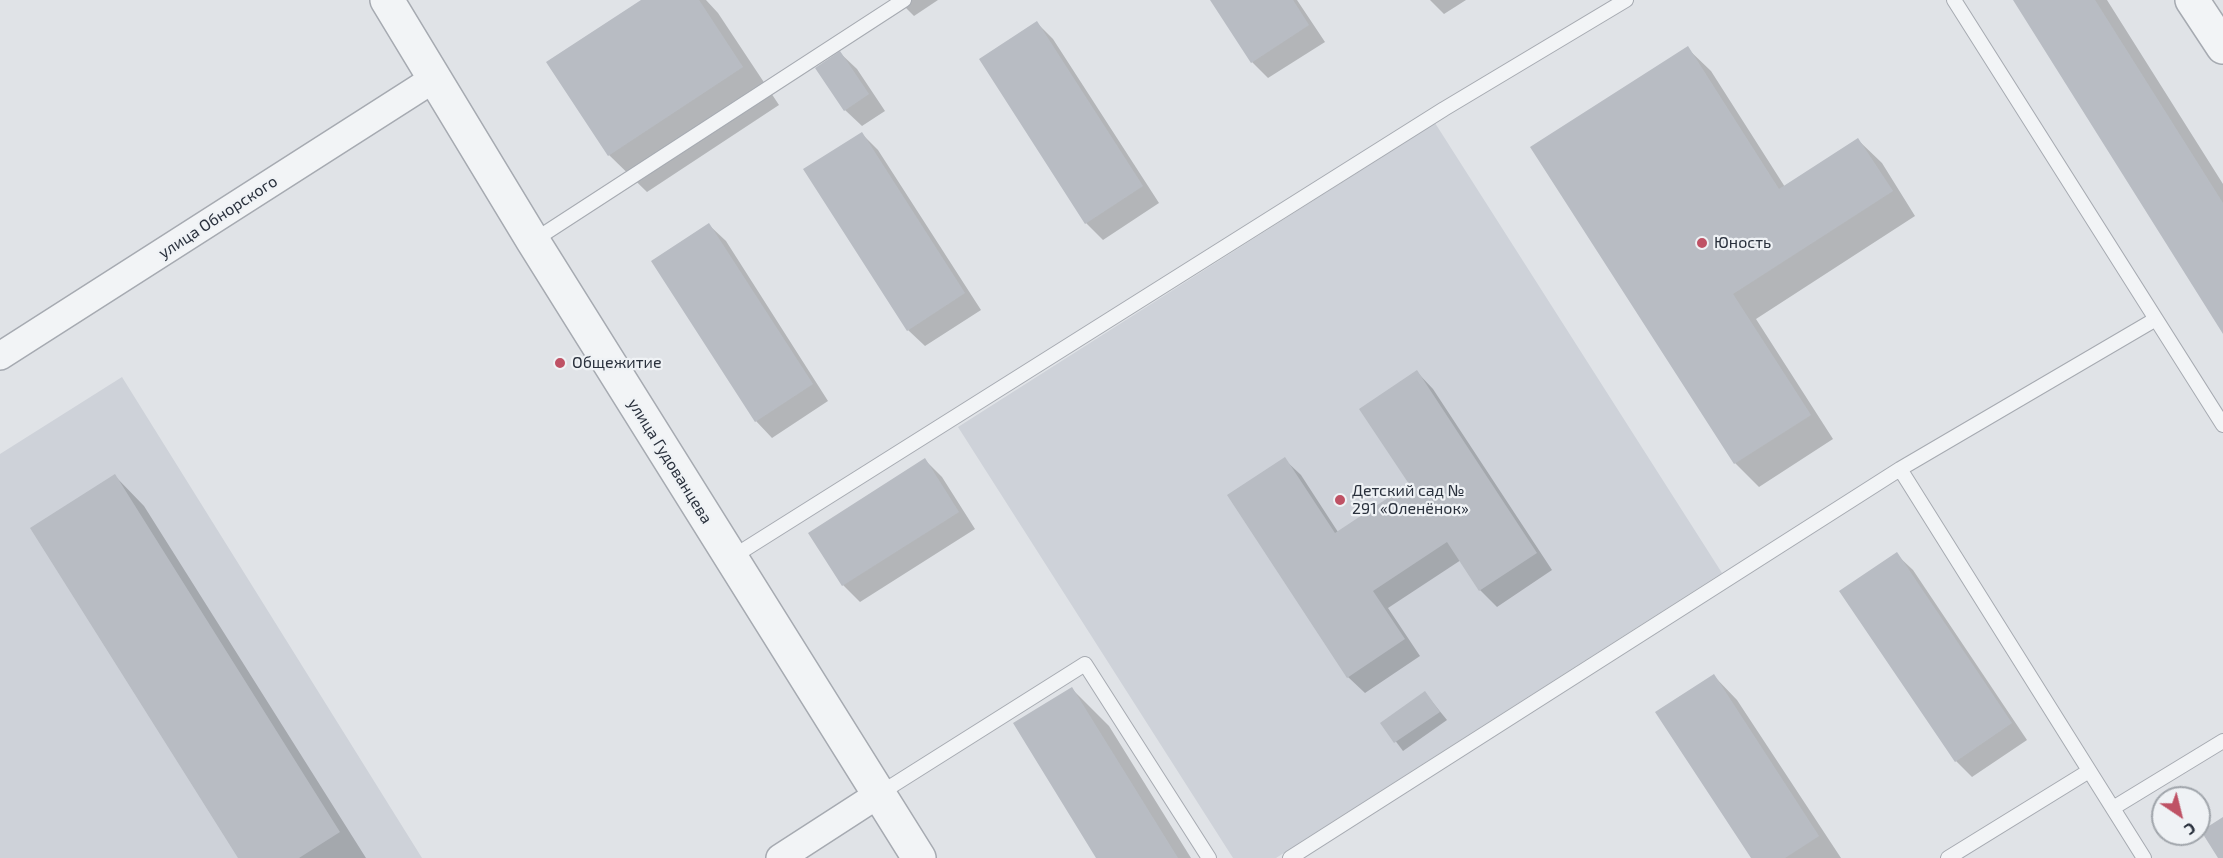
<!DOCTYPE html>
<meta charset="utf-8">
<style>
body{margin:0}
#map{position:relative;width:2223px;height:858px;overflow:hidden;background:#e0e3e7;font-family:"Exo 2",sans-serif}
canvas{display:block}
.north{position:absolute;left:2151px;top:786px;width:60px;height:60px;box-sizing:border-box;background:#eff2f5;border:2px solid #a0a5ab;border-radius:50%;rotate:145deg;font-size:16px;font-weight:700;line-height:24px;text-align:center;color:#2a313d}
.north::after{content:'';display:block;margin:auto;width:21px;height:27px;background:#bf5265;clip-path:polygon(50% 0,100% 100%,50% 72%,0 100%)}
</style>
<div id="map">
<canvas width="2223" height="858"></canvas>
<div class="north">С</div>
</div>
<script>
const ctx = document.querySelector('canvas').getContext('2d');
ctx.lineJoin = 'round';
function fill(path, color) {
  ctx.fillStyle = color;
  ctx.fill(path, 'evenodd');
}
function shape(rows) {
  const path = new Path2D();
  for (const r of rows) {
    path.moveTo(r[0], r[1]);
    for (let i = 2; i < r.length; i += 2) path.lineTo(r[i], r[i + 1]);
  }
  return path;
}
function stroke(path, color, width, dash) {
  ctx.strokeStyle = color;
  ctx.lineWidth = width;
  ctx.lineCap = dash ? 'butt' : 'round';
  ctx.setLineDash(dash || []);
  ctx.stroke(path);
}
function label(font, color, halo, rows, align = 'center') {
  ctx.font = font + ' "Exo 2",sans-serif';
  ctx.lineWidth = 4.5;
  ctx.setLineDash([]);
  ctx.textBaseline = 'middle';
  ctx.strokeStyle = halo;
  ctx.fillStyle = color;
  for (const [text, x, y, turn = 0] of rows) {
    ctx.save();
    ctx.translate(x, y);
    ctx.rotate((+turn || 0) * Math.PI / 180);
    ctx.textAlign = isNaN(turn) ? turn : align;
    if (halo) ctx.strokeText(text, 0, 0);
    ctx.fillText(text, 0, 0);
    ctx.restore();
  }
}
fill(shape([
 [1435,123,1722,573,1276,858,1233,858,958,427],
 [122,377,422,858,0,858,0,454]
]), '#ced2d9');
fill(shape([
 [644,0,706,0,718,13,779,105,647,192,609,155],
 [898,0,938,0,914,16],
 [1212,0,1297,0,1325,42,1268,78,1252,62],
 [1430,0,1466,0,1444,14],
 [2015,0,2107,0,2223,184,2223,331],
 [1037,23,1053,39,1159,203,1103,240,1086,223,981,59],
 [1687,48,1711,71,1785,187,1858,140,1882,163,1915,216,1756,319,1833,439,1759,487,1735,463],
 [840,53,857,69,885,111,862,126,845,110],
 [862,134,878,150,981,310,925,346,908,330],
 [709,225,726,241,828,401,772,438,756,421],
 [1417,372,1433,389,1552,570,1497,607,1480,590,1461,560,1388,608,1420,656,1365,693,1348,677,1284,459,1301,475,1338,532,1411,484],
 [925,460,942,477,975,529,860,602,843,585,810,534],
 [115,476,144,506,366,858,240,858],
 [1896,554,1913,570,2027,740,1972,777,1956,761],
 [1714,676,1737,700,1841,858,1753,858],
 [1071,688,1109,726,1191,858,1098,858],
 [1425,693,1447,720,1403,751,1382,723]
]), '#0003');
fill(shape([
 [641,0,699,0,743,67,608,156,546,62],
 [1210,0,1293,0,1309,25,1251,63],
 [2013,0,2095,0,2223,203,2223,334],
 [1037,21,1143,186,1085,224,979,59],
 [1688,46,1779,189,1858,138,1893,191,1733,294,1811,415,1734,464,1530,147],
 [840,51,869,94,844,111,815,68],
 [862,132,965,293,907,331,803,169],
 [709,223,813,384,755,422,651,261],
 [1417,370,1537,553,1479,591,1447,542,1373,591,1405,639,1347,678,1227,495,1285,457,1335,533,1409,484,1359,409],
 [925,458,959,512,842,586,808,533],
 [115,474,340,832,299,858,238,858,30,528],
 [1897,552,2012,723,1955,762,1839,591],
 [1714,674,1819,836,1785,858,1751,858,1655,712],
 [1072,687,1178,858,1096,858,1013,723],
 [1425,691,1440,712,1394,743,1380,723],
 [2223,817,2223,858,2218,858,2201,831]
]), '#b8bcc3');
const service = shape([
 [1954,0,2223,425],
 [533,241,904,0],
 [1900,469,2144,858],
 [731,558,1444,109,1626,0],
 [879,794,1085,664,1209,858],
 [2113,808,2223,741],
 [1290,858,1900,469,2156,319],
 [1948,858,2089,771]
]);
const minor = shape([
 [0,356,435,78],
 [780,858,879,794]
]);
const tertiary = shape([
 [387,0,533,241,919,858],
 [2192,0,2223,47]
]);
stroke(service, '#a6aab1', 16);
stroke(minor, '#a6aab1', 30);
stroke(tertiary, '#a6aab1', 36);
stroke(service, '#f2f4f6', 14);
stroke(minor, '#f2f4f6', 27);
stroke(tertiary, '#f2f4f6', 33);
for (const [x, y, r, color] of [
 [1702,243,6,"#bf5265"],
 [560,363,6,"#bf5265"],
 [1340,500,6,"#bf5265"]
]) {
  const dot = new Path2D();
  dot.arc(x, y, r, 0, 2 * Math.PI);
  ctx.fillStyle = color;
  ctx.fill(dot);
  stroke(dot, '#eff2f5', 2);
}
label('16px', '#2a313d', '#eff2f5', [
 ["улица Обнорского",218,217,-33],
 ["улица Гудованцева",670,461,58]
]);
label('16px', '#2a313d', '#eff2f5', [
 ["Юность",1714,243],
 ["Общежитие",572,363],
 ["Детский сад №",1352,491],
 ["291 «Оленёнок»",1352,509]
], 'left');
</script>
